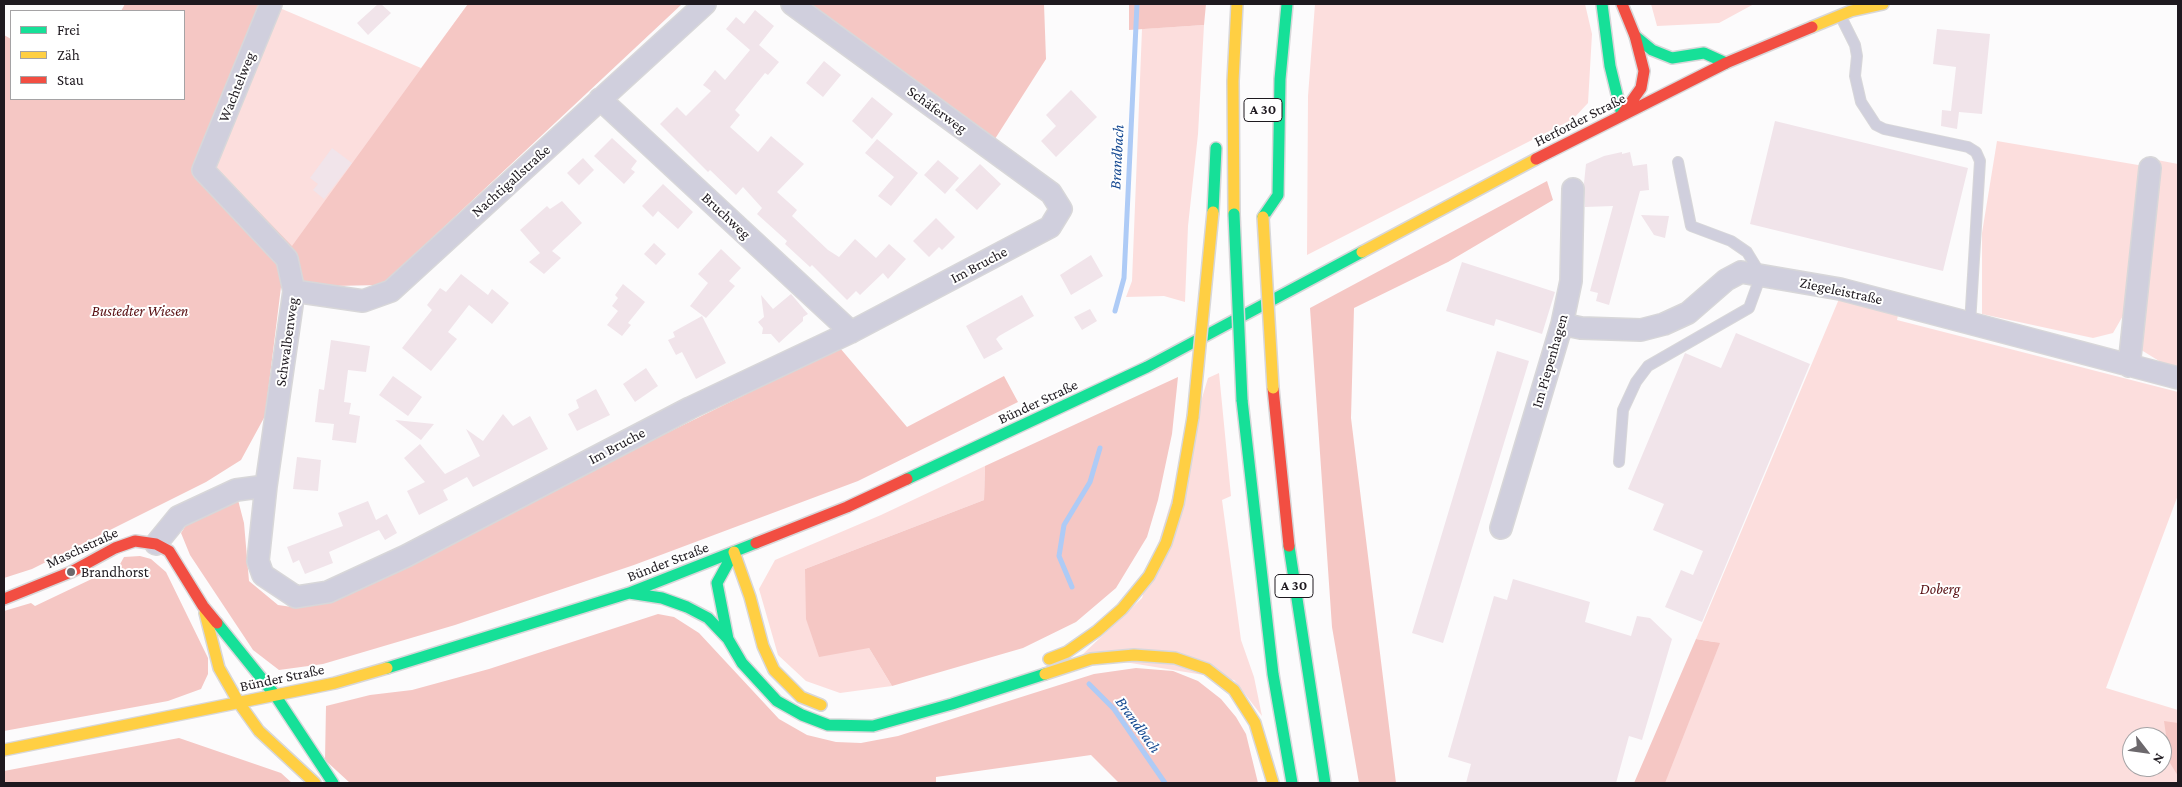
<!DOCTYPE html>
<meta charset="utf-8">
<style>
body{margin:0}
#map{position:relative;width:2182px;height:787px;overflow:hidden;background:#fcfbfc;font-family:"Crimson Pro",serif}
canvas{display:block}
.frame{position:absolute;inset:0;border:5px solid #1e191f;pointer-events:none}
.legend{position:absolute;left:10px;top:10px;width:175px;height:90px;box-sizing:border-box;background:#fff;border:1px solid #a5a3a5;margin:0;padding:6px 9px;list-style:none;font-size:15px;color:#1e191f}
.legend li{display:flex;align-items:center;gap:10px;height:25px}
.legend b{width:25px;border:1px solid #a5a3a5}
.north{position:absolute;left:2122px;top:727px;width:50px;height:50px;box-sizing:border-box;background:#fff;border:1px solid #a5a3a5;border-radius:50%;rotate:120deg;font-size:14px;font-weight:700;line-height:20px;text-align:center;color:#1e191f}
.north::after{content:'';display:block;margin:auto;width:18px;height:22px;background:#6c686c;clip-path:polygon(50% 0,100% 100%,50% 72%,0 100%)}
</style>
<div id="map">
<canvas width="2182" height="787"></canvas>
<div class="frame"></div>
<ul class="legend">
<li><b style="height:6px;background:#16e098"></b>Frei</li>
<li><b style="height:6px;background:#ffcf43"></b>Zäh</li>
<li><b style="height:6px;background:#f24e42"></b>Stau</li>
</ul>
<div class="north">N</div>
</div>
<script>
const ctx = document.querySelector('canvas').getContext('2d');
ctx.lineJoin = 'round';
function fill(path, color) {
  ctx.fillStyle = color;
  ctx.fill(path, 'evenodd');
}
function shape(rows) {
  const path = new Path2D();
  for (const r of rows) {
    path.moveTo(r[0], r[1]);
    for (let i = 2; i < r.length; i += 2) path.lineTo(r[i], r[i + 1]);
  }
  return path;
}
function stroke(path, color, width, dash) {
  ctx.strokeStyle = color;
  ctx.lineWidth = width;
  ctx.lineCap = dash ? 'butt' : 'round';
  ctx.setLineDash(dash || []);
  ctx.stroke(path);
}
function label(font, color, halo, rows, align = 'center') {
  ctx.font = font + ' "Crimson Pro",serif';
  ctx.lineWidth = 4;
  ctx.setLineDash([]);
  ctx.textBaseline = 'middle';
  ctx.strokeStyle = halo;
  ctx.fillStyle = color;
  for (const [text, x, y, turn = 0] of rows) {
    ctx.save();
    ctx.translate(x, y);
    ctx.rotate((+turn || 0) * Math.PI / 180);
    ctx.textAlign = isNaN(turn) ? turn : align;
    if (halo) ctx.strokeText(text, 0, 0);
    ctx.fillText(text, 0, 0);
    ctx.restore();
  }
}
fill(shape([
 [468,4,682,4,319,286,211,162,275,6,421,68],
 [1315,4,1585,4,1592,34,1588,103,1573,119,1307,255,1308,96],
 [1651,4,1754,4,1719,23,1657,26],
 [1204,25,1198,134,1188,226,1185,302,1164,296,1126,297,1132,281,1142,29],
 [1997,141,2144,166,2124,314,2113,333,2093,338,1982,314,1982,233],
 [2157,160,2178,164,2178,367,2164,364,2138,348],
 [1839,299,1898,315,1897,320,2178,392,2178,495,2106,688,2178,710,2178,783,1659,783,1714,642,1696,639],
 [2132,737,2162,737,2162,767,2132,767],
 [1219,373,1231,496,1222,500,1241,640,1254,677,1262,716,1234,680,1082,655,1142,598,1208,378],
 [985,466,984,500,805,569,869,648,892,686,840,693,806,681,778,655,759,589,775,560,881,515]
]), '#fcdedd');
fill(shape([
 [125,4,259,4,200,157,211,162,292,246,468,4,682,4,382,285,281,287,265,416,241,460,206,482,32,569,4,578,4,35,11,39,11,99,184,99,184,11,121,11],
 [804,4,1044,4,1046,59,993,142],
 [1129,4,1206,4,1204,25,1129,30],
 [1547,181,1553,200,1448,262,1354,308,1351,418,1396,783,1359,783,1332,627,1310,308],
 [840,348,907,427,1004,376,1018,402,858,481,634,565,455,625,323,664,279,670,253,650,190,555,181,533,188,522,238,500,244,523,249,581,278,605,299,608,339,594],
 [1178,377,1172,434,1158,500,1147,537,1116,588,1076,622,1023,648,892,686,869,648,819,657,806,619,805,569,984,500,985,466],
 [140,556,151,559,166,572,208,658,208,674,201,689,168,701,4,731,4,611,31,603,35,606,119,566,124,557],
 [658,614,674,617,699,633,779,719,807,735,836,742,861,743,898,736,1094,674,1136,668,1173,671,1198,681,1221,699,1236,717,1246,734,1258,783,1119,783,1091,755,936,777,936,783,350,783,325,760,326,706,370,695,412,690,489,669],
 [1696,639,1720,643,1665,783,1634,783],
 [2164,721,2178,723,2178,776,2170,763],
 [179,738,281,773,292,783,4,783,4,771]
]), '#f5c7c4');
stroke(shape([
 [1115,311,1124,278,1137,4],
 [1072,587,1059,556,1064,525,1090,482,1100,448],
 [1089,684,1114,709,1165,783]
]), '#aecbf6', 5);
fill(shape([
 [378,4,381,4,391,13,368,35,357,23],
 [755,10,774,26,759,45,779,62,768,75,765,73,735,110,740,115,730,127,758,152,771,136,804,164,777,192,797,210,792,216,828,250,839,257,855,239,876,258,889,244,906,259,888,279,883,273,860,295,856,291,847,300,812,265,810,267,785,244,787,241,757,214,762,208,743,187,736,195,710,170,708,172,660,124,677,107,686,116,711,91,703,85,715,70,725,80,750,50,726,29,736,17,744,24],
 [1937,29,1990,34,1982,114,1959,112,1957,129,1941,126,1942,110,1951,111,1956,67,1933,64],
 [824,61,841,75,823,97,806,83],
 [1071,90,1097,117,1056,157,1041,141,1056,126,1046,115],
 [872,97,893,114,872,139,852,121],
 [1775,121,1968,168,1943,271,1750,224],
 [612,138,637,161,631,169,635,172,624,184,594,156],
 [877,139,918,173,891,206,878,196,894,177,865,153],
 [332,148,352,163,324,199,313,190,318,184,310,178],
 [1622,152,1622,154,1630,152,1633,166,1647,164,1649,190,1640,191,1609,305,1596,301,1598,293,1590,291,1613,206,1585,207,1584,183,1586,164,1604,156],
 [583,158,594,170,579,185,567,173],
 [938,160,959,178,945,194,924,175],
 [980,164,1001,184,977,210,955,190],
 [663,184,693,212,678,229,658,211,653,217,642,206],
 [562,201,582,223,552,251,561,258,544,274,529,262,540,253,520,230,547,206,550,209],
 [1641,215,1669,216,1665,238,1654,235],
 [936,218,955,237,942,250,939,247,929,257,913,241],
 [654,243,666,254,656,265,644,254],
 [721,249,741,268,729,281,735,286,706,318,690,306,708,283,698,274],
 [1091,255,1103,276,1071,295,1060,275],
 [1462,262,1555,292,1542,334,1496,319,1494,326,1446,311],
 [461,274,488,295,492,289,509,303,492,324,469,305,448,332,457,339,431,371,402,348,432,310,427,305,440,288,446,292],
 [623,284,645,302,628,323,631,325,622,336,607,325,618,311,612,306,618,298,615,295],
 [791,294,808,314,803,317,803,321,779,343,771,334,762,334,763,328,758,322,764,317,761,295,773,309],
 [1022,295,1034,316,999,336,996,339,1003,349,984,359,966,326],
 [1090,309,1097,321,1082,330,1074,317],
 [702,316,726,363,696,379,682,352,676,355,668,340,675,337,673,332],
 [1736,333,1810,364,1702,622,1665,607,1681,570,1693,575,1703,551,1653,530,1664,504,1628,489,1685,353,1721,368],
 [331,340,370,346,366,372,348,370,344,402,351,403,349,414,360,416,356,443,332,440,334,424,315,422,319,389,324,390],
 [1497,351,1529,361,1443,643,1412,633],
 [646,368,658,386,635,402,623,384],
 [393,376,422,397,408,416,379,395],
 [596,389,610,415,577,431,568,414,579,408,576,400],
 [503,414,513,426,530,416,548,449,473,487,467,477,443,490,448,500,419,515,407,491,425,482,404,458,420,444,445,474,480,456,466,429,483,441],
 [395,420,434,424,421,440],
 [297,457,321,460,318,491,293,489],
 [368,501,376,520,387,514,397,533,385,540,379,530,329,552,333,563,305,574,299,560,293,563,287,547,343,526,338,513],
 [1513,579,1590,602,1585,622,1631,636,1637,616,1650,618,1672,639,1642,740,1629,736,1616,783,1466,783,1471,764,1448,757,1494,596,1507,600]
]), '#f1e4ea');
const lane = shape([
 [1841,17,1855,45,1857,56,1855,76,1861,102,1876,125,1884,129,1968,147,1976,152,1980,161,1970,324],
 [1619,462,1623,410,1636,382,1648,366,1749,308,1761,275,1747,252,1731,241,1691,226,1678,162]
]);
const street = shape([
 [271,4,203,170,287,259,294,291,266,486,258,561,263,575,296,597,328,592,406,556,690,408,851,332,1050,227,1061,209,1051,193,792,4],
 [600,99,851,332],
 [294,291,363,301,391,291,705,4],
 [1562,324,1581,328,1641,330,1664,324,1688,313,1726,280,1741,272,1840,289,2178,378],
 [2129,366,2150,168],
 [1501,528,1562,324,1571,281,1573,189],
 [156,544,178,517,236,490,266,486]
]);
const fast = shape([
 [1602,4,1610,66,1622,115],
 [1635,36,1652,50,1672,58,1704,53,1726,63],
 [1213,212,1216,148],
 [1263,217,1278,195,1280,79,1287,4],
 [1242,400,1273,674,1292,783],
 [907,479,1147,367,1362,252],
 [1289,546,1325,783],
 [734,552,717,583,728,639,742,663,777,701,802,715,828,725,873,726,952,704,1045,674],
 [629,593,662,598,687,607,708,618,728,639],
 [217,623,275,695,333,783],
 [387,668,629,593,756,543]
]);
const slow = shape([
 [1812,27,1851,11,1883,4],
 [1234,214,1233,81,1237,4],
 [1362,252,1536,159],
 [734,552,750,597,763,646,774,670,801,697,821,705],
 [205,613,219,668,239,703,259,731,315,783],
 [1049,659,1067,652,1097,631,1122,609,1149,576,1166,543,1178,504,1193,417],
 [1045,674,1091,659,1134,655,1175,658,1207,669,1234,690,1255,723,1273,783],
 [4,750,335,683,387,668]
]);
const jam = shape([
 [1622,4,1635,36,1644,71,1641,88,1622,115],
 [1536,159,1726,63,1812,27],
 [1273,388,1289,546],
 [756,543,847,507,907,479],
 [4,599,71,572,115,548,135,541,156,544,169,551,203,606,217,623]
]);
stroke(lane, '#d8d7d9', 12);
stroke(street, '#d8d7d9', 24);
stroke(fast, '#d8d7d9', 14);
stroke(slow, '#d8d7d9', 14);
stroke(jam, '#d8d7d9', 14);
stroke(lane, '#d0cfdd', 10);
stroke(street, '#d0cfdd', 21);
stroke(fast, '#16e098', 11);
stroke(slow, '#ffcf43', 11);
stroke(jam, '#f24e42', 11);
const fastBridge = shape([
 [1234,214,1242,400]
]);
const slowBridge = shape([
 [1263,217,1273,388],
 [1193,417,1213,212]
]);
stroke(fastBridge, '#d8d7d9', 14, []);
stroke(slowBridge, '#d8d7d9', 14, []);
stroke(fastBridge, '#16e098', 11);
stroke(slowBridge, '#ffcf43', 11);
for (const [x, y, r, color] of [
 [71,572,5,"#6c686c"]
]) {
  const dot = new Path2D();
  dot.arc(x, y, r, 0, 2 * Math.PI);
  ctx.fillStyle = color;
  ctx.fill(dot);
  stroke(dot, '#fff', 2);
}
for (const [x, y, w] of [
 [1263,110,38],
 [1294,586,38]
]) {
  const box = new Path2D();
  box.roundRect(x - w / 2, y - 11.5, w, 23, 4);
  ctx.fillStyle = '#fff';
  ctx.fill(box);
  stroke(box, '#1e191f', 1);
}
label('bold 14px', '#1e191f', null, [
 ["A 30",1263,110],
 ["A 30",1294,586]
]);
label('15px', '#1e191f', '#fff', [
 ["Wachtelweg",237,87,-68],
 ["Schäferweg",937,110,36],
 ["Herforder Straße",1580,120,-27],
 ["Nachtigallstraße",511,181,-42],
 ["Bruchweg",726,216,43],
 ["Im Bruche",979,265,-28],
 ["Ziegeleistraße",1841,291,12],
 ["Schwalbenweg",287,342,-82],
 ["Im Piepenhagen",1550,361,-74],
 ["Bünder Straße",1038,402,-25],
 ["Im Bruche",617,446,-28],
 ["Maschstraße",82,548,-25],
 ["Bünder Straße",668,562,-21],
 ["Bünder Straße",282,678,-12]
]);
label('italic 15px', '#580f12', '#fff', [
 ["Bustedter Wiesen",140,311],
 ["Doberg",1940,589]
]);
label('15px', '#1e191f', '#fff', [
 ["Brandhorst",81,572]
], 'left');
label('italic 16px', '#174a92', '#fff', [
 ["Brandbach",1117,157,-87],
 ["Brandbach",1138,725,54]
]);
</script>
